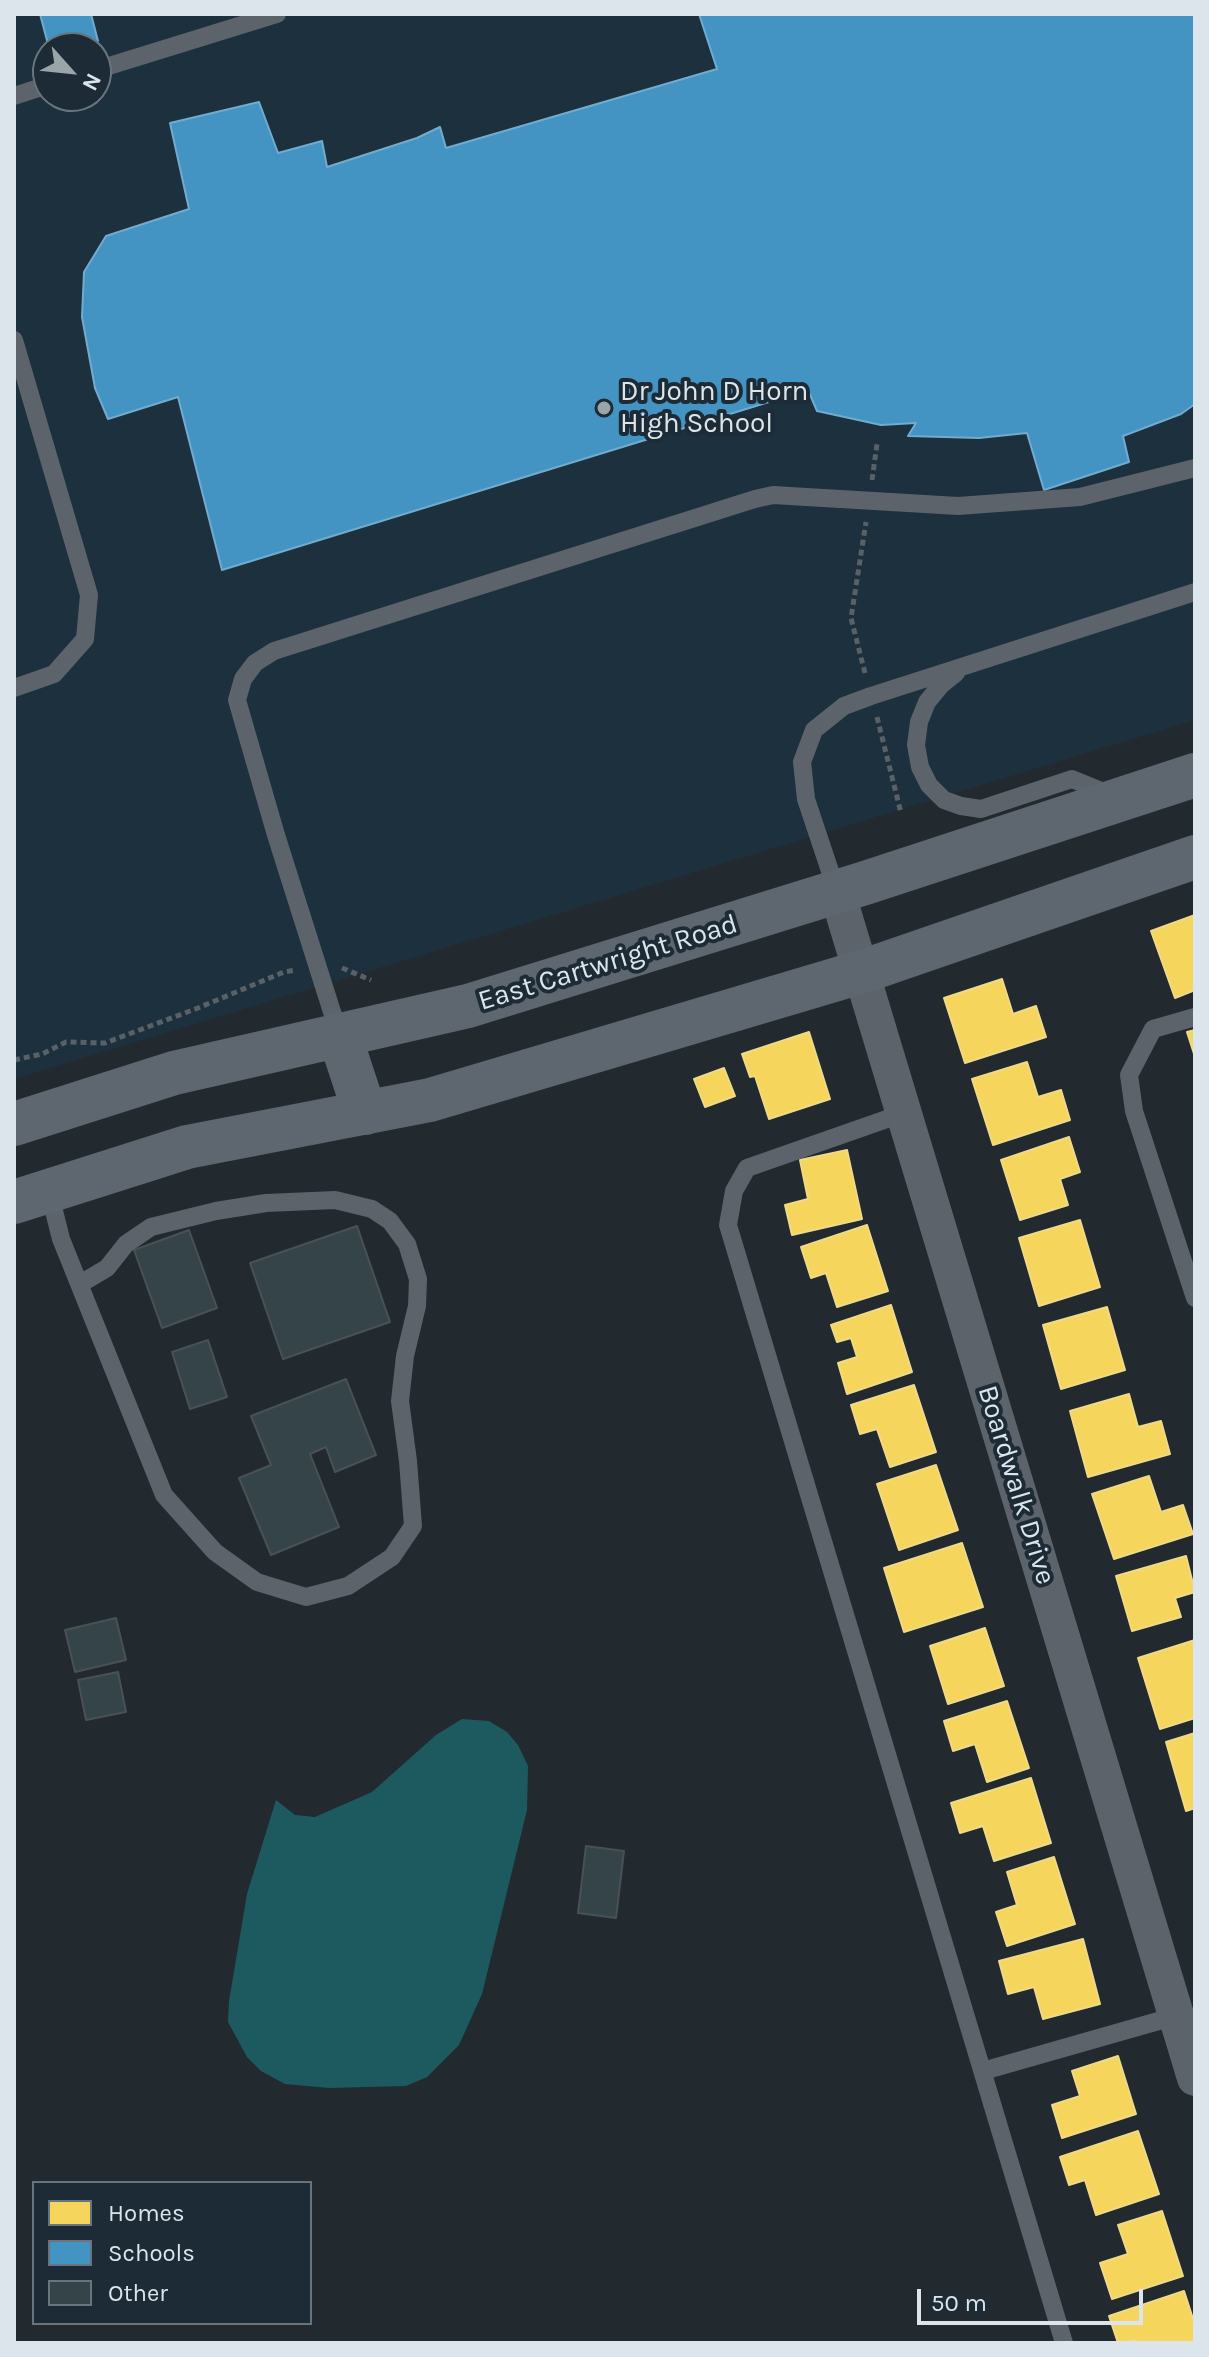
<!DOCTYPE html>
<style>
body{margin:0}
#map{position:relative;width:1209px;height:2357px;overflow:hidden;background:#222a2f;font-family:Karla,sans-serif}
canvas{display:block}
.frame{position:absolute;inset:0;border:16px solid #dbe5eb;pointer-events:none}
.legend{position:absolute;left:32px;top:2181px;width:280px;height:144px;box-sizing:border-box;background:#1c2b35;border:2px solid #68757e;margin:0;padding:10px 14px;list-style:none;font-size:24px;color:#dbe5eb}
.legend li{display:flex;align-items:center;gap:16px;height:40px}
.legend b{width:40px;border:2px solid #68757e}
.north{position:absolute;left:32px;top:32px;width:80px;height:80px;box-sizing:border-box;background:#1c2b35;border:2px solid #68757e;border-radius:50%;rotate:117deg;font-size:22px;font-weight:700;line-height:32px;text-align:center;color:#dbe5eb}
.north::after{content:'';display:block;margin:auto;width:28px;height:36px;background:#9aa4a9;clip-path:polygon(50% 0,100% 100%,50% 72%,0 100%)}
.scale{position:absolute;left:917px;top:2289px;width:226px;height:36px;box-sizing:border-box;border:4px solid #dbe5eb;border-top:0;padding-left:10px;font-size:24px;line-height:28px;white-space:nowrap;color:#dbe5eb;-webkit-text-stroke:6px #1c2b35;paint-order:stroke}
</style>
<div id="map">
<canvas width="1209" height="2357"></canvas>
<div class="frame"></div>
<ul class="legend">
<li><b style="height:22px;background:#f6d55c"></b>Homes</li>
<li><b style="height:22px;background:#4393c3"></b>Schools</li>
<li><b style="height:22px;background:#344449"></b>Other</li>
</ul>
<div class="north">N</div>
<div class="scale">50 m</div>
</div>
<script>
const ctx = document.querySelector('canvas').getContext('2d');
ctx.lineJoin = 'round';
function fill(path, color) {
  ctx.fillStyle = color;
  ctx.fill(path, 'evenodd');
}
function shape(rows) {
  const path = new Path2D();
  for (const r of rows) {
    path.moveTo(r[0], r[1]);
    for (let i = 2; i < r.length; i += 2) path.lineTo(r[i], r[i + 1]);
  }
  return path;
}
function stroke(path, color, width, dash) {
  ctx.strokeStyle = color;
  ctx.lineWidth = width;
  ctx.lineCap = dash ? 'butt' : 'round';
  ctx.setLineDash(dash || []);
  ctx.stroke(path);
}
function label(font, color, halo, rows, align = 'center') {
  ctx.font = font + ' Karla,sans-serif';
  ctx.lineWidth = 8;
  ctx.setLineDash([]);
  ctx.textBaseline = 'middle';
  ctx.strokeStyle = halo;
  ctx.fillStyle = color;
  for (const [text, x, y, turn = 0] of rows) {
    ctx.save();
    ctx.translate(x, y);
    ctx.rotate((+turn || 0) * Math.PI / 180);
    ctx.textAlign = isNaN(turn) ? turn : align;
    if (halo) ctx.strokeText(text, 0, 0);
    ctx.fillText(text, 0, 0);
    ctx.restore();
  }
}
fill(shape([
 [14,14,1195,14,1195,720,14,1079],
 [48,48,96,48,96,96,48,96]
]), '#1d303d');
fill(shape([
 [462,1719,489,1721,507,1732,518,1745,528,1766,527,1810,482,1994,459,2045,427,2077,406,2086,329,2088,285,2084,261,2071,247,2057,228,2022,229,2001,247,1894,276,1800,295,1815,315,1817,372,1792,436,1735]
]), '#1d5a5f');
const homes = shape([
 [1195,915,1195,990,1175,998,1151,931,1195,915],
 [1002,979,1013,1014,1036,1006,1046,1037,965,1063,944,998,1002,979],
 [1195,1030,1195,1057,1187,1032,1195,1030],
 [809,1032,830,1099,769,1119,755,1076,750,1077,742,1054,809,1032],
 [1027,1062,1038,1097,1061,1090,1070,1120,993,1145,972,1079,1027,1062],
 [724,1068,735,1096,705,1107,694,1079,724,1068],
 [1069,1137,1080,1172,1060,1179,1068,1205,1020,1220,1001,1160,1069,1137],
 [847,1150,862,1219,792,1235,785,1205,808,1199,800,1160,847,1150],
 [1080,1220,1100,1287,1039,1306,1019,1238,1080,1220],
 [867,1225,888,1291,837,1307,826,1273,811,1278,801,1247,867,1225],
 [891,1305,912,1372,847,1394,838,1363,857,1357,851,1338,837,1342,831,1325,891,1305],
 [1107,1307,1125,1370,1061,1389,1043,1325,1107,1307],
 [914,1385,936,1452,890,1467,877,1429,860,1434,851,1405,914,1385],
 [1129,1394,1138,1427,1161,1421,1170,1454,1088,1477,1070,1411,1129,1394],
 [936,1465,958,1530,899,1550,877,1484,936,1465],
 [1149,1476,1161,1512,1183,1505,1193,1534,1114,1559,1092,1494,1149,1476],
 [962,1543,983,1607,904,1632,884,1568,962,1543],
 [1186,1556,1195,1592,1175,1598,1181,1617,1132,1631,1116,1576,1186,1556],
 [985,1628,1004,1686,948,1704,930,1646,985,1628],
 [1195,1640,1195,1718,1160,1729,1138,1658,1195,1640],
 [1007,1701,1029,1768,987,1782,975,1744,953,1751,944,1721,1007,1701],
 [1195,1733,1195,1808,1186,1811,1166,1742,1195,1733],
 [1031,1778,1051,1843,994,1861,983,1826,960,1833,951,1803,1031,1778],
 [1054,1857,1075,1924,1007,1946,996,1912,1017,1905,1007,1872,1054,1857],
 [1083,1939,1100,2004,1043,2019,1034,1987,1008,1994,999,1961,1083,1939],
 [1118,2056,1136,2114,1062,2138,1052,2105,1080,2096,1072,2071,1118,2056],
 [1138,2131,1159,2194,1096,2215,1085,2180,1069,2185,1060,2157,1138,2131],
 [1162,2211,1183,2276,1112,2299,1100,2263,1128,2254,1118,2225,1162,2211],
 [1184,2291,1195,2325,1195,2343,1137,2343,1136,2340,1118,2343,1109,2316,1184,2291]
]);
fill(homes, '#f6d55c');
stroke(homes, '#eeda87', 2);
const schools = shape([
 [40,14,91,14,98,41,72,48,49,48,40,14],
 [699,14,1195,14,1195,404,1181,414,1123,436,1129,462,1044,490,1027,433,979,438,908,436,916,423,881,425,817,411,808,390,222,570,178,397,108,419,95,388,82,317,84,272,106,236,189,209,170,123,259,102,278,153,322,141,327,167,417,138,440,127,446,148,717,69,699,14]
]);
fill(schools, '#4393c3');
stroke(schools, '#71accf', 2);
const building = shape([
 [357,1226,390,1322,283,1359,250,1263,357,1226],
 [189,1230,217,1308,162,1328,134,1250,189,1230],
 [208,1340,227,1397,190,1409,172,1352,208,1340],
 [346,1379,376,1455,335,1472,326,1447,310,1454,339,1527,271,1555,239,1478,271,1465,251,1416,346,1379],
 [116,1618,126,1660,75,1672,65,1630,116,1618],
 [118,1672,126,1712,86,1720,78,1680,118,1672],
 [586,1846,624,1851,616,1918,578,1913,586,1846]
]);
fill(building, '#344449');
stroke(building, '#4a5155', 2);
stroke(shape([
 [872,480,877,444],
 [865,673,851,618,866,522],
 [877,717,901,813],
 [342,968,371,980],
 [14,1060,42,1054,66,1042,105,1043,198,1008,284,972,296,970]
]), '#596066', 5, [6, 4]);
stroke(shape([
 [96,70,277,14],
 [14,96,48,85],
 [14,340,89,595,85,639,54,674,14,688],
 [956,673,941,685,927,702,919,722,916,745,920,767,929,785,944,800,961,806,981,809,1072,779,1111,795],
 [837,892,806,799,802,762,814,730,844,706,871,696,1195,592],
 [1195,1017,1153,1029,1129,1075,1134,1111,1195,1298],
 [339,1034,276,835,237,700,243,679,255,663,274,651,755,499,773,495,958,506,1080,497,1195,468],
 [904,1113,747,1168,734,1191,728,1225,1064,2343],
 [49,1191,61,1239,164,1495,215,1552,257,1582,306,1597,348,1586,392,1557,413,1526,408,1461,400,1401,405,1356,417,1306,418,1279,407,1244,390,1221,372,1209,335,1200,266,1203,216,1211,151,1227,126,1244,107,1268,80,1284],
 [983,2071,1176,2016]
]), '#5c636b', 18);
stroke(shape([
 [837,892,1195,2078]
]), '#5c636b', 36);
stroke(shape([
 [339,1034,365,1113],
 [14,1124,174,1073,468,1006,865,883,1195,775],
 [14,1202,187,1147,430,1100,861,972,1195,857]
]), '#5e666f', 44);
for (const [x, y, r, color] of [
 [604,408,8,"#9aa4a9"]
]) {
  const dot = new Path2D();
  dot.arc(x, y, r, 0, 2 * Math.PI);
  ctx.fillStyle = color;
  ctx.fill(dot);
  stroke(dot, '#1c2b35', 3);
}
label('28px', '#dbe5eb', '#1c2b35', [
 ["Dr John D Horn",620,392],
 ["High School",620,424]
], 'left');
label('28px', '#dbe5eb', '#1c2b35', [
 ["East Cartwright Road",608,963,-17],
 ["Boardwalk Drive",1016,1485,73]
]);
</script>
